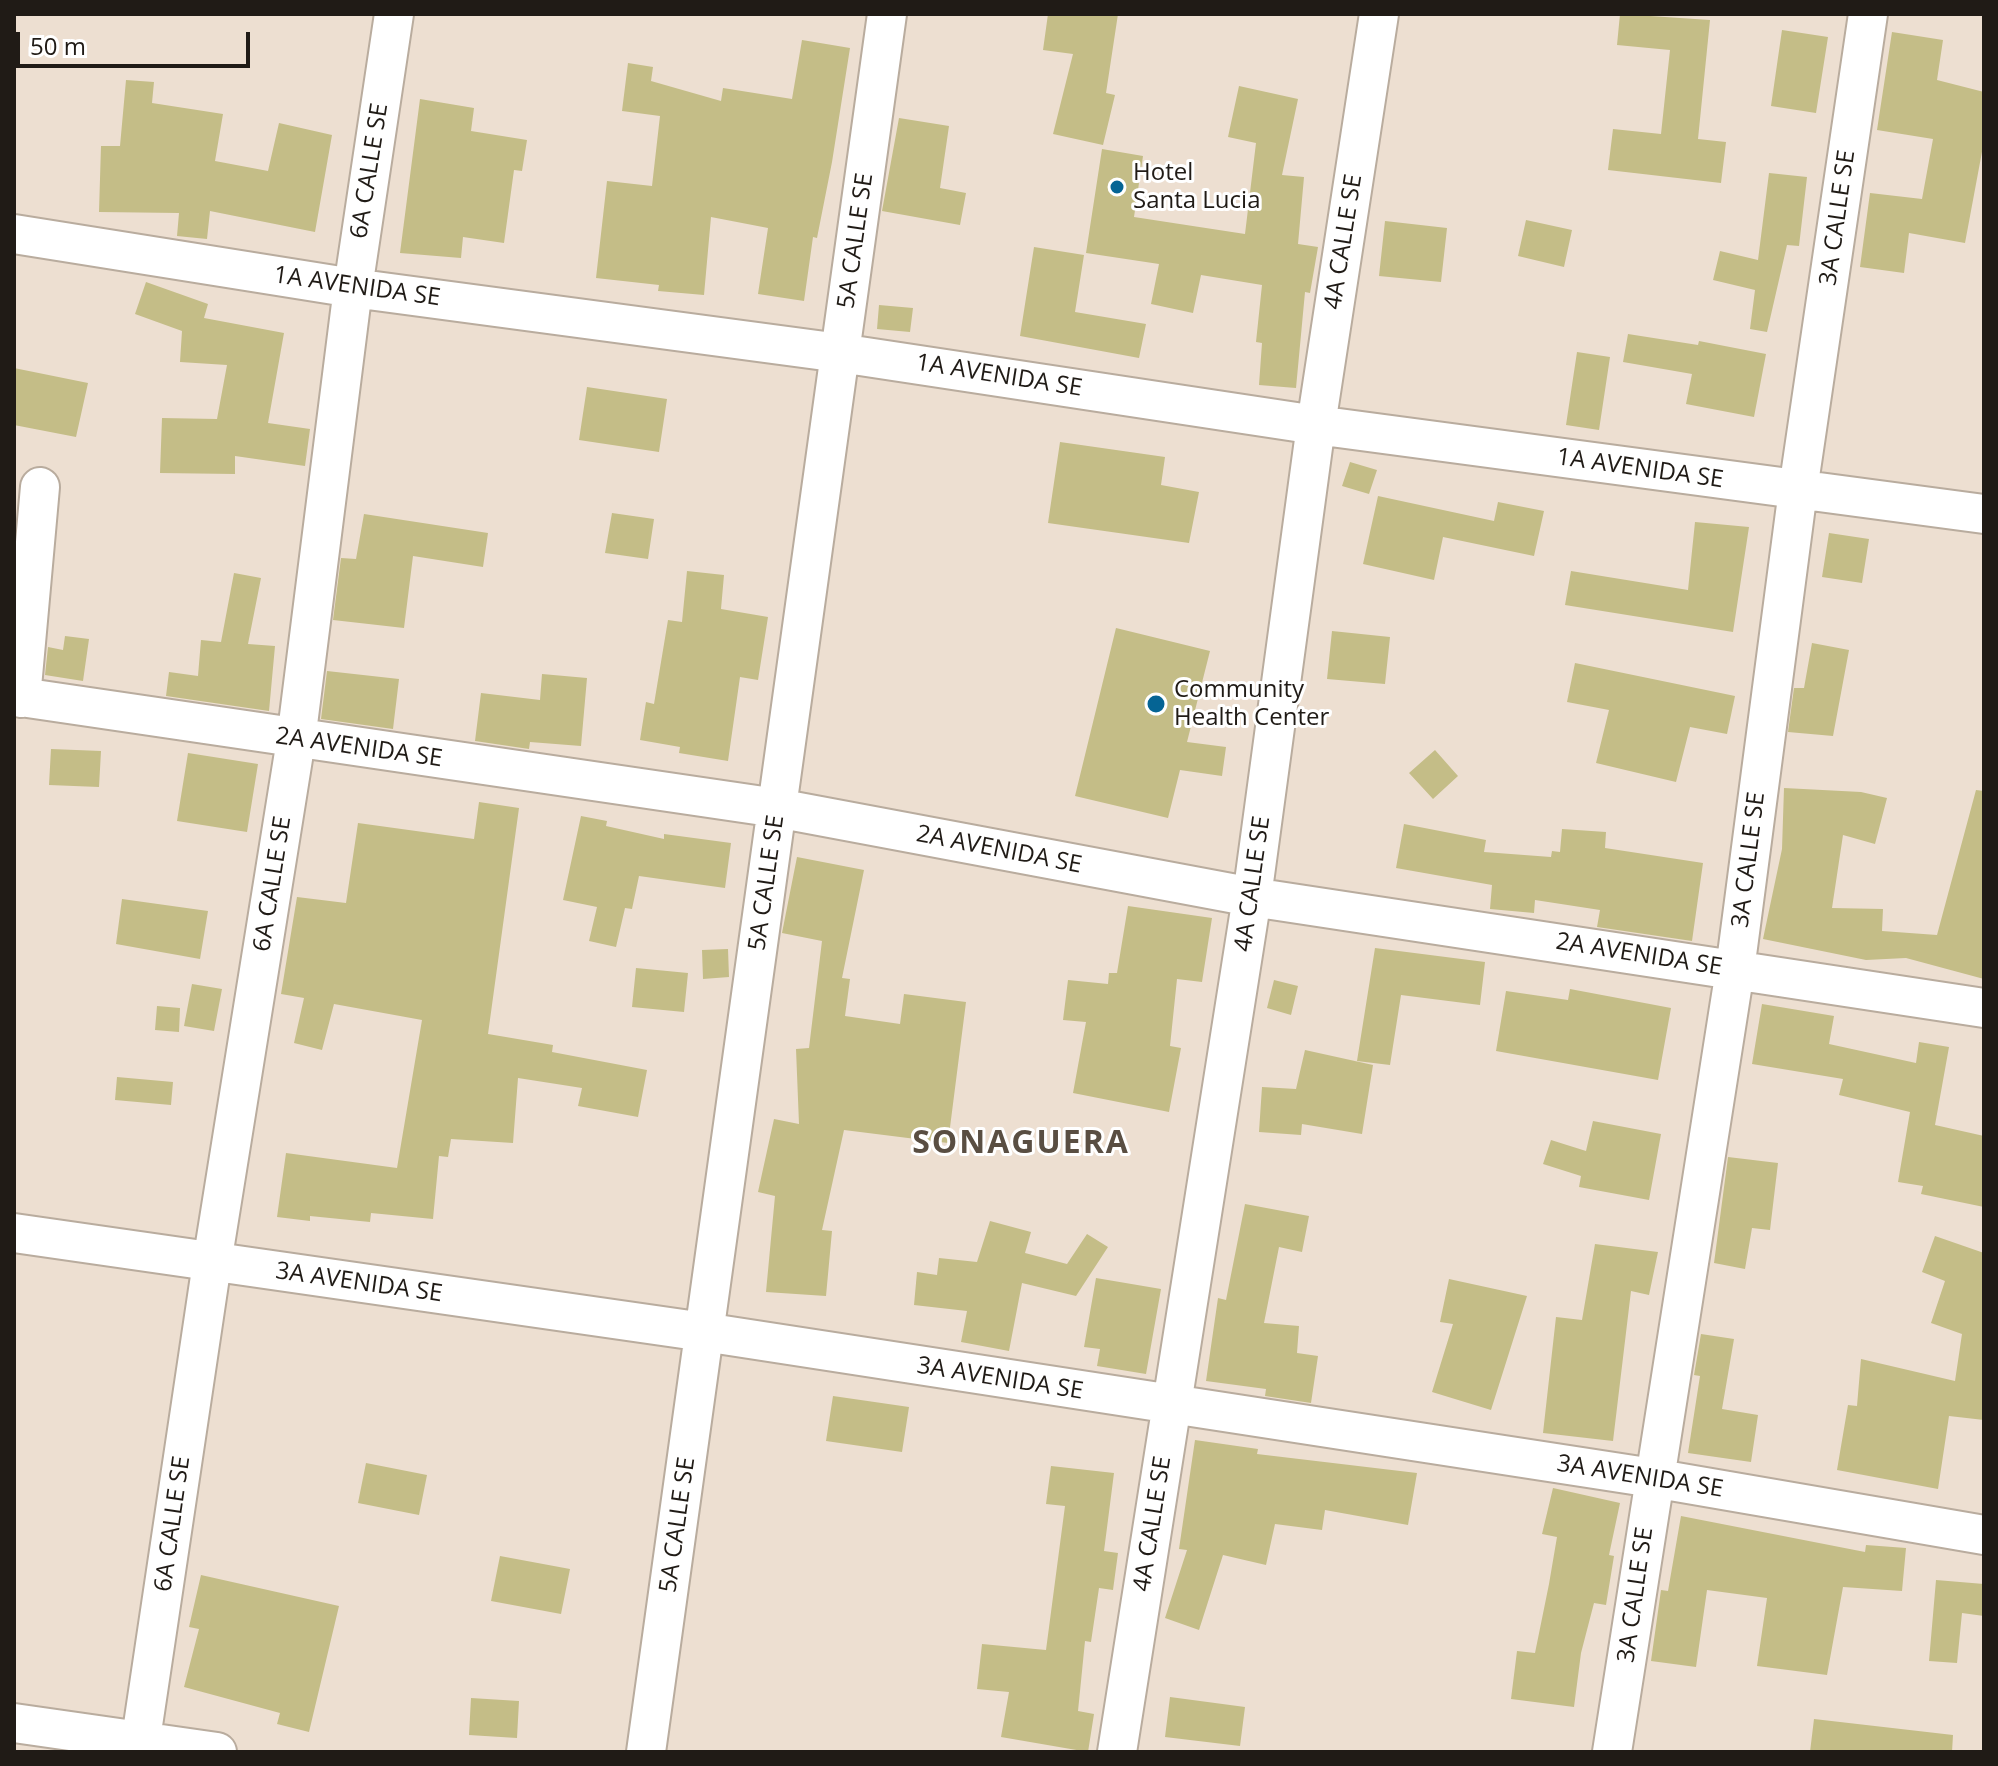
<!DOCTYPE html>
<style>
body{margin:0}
#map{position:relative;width:1998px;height:1766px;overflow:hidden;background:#eddfd1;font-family:"Open Sans",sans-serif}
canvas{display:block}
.frame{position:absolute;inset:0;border:16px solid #201b16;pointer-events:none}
.scale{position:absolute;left:16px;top:32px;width:234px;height:36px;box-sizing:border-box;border:4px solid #201b16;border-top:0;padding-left:10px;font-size:24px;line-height:28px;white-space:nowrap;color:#201b16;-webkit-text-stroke:6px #fff;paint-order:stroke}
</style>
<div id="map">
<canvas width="1998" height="1766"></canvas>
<div class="frame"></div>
<div class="scale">50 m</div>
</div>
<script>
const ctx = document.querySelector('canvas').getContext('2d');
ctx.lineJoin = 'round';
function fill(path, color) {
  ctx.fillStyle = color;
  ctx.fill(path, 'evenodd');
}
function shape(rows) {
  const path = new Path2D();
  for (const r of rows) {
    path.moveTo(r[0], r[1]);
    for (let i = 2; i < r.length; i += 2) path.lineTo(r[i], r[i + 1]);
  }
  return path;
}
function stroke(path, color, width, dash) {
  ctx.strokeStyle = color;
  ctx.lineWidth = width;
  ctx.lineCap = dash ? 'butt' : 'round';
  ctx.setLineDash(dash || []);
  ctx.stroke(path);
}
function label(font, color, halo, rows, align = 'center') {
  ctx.font = font + ' "Open Sans",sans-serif';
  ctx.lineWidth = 6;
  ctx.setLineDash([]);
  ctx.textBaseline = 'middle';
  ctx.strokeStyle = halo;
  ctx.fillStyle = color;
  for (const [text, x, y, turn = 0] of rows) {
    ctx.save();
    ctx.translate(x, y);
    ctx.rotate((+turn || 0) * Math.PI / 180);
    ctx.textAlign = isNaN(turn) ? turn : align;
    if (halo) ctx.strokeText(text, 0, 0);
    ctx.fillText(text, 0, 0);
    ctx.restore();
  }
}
fill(shape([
 [1048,14,1118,14,1106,93,1115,95,1103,145,1053,134,1073,54,1043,50],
 [1620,14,1710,20,1698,139,1726,142,1721,183,1608,170,1613,129,1661,134,1670,50,1617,45],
 [1782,30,1828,37,1816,113,1771,106],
 [1892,32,1943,40,1937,80,1984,92,1984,141,1965,243,1909,233,1904,273,1860,267,1870,193,1922,199,1933,139,1877,130],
 [802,40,850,48,832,162,817,238,813,237,804,301,758,294,768,228,711,217,704,295,658,291,659,285,596,278,607,181,652,186,660,116,622,111,628,63,653,67,651,81,721,101,723,88,792,99],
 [126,80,154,82,152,103,223,114,215,161,268,171,279,123,332,135,315,232,210,211,207,239,177,236,179,213,99,212,101,146,120,146],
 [1239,86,1298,99,1282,175,1304,177,1298,244,1318,247,1310,293,1305,292,1296,388,1259,385,1262,343,1256,342,1262,285,1201,275,1193,313,1151,304,1159,264,1086,253,1102,149,1143,156,1134,217,1245,234,1256,143,1228,137],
 [420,99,474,108,471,131,527,140,522,171,514,170,504,243,463,237,461,258,400,253],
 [899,118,949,126,940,188,966,193,960,225,882,211],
 [1769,173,1807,177,1799,246,1787,245,1767,332,1750,329,1755,290,1713,280,1720,251,1758,260],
 [1526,220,1572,230,1564,267,1518,256],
 [1385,221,1447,228,1441,282,1379,276],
 [1034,247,1084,255,1075,312,1146,324,1139,358,1020,336],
 [146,282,208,304,204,318,284,333,268,423,310,429,305,466,235,456,235,474,160,473,162,418,217,419,227,365,180,362,182,331,135,314],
 [879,305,913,308,910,332,877,329],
 [1628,334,1698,345,1699,341,1766,354,1754,417,1686,404,1692,374,1623,362],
 [1577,352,1610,357,1599,430,1566,425],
 [14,368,88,383,76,437,14,425],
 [587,387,667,399,659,452,579,440],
 [1060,442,1165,457,1161,485,1199,492,1189,543,1048,523],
 [1350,462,1377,470,1369,494,1342,486],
 [1378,496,1494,521,1498,502,1544,511,1534,556,1443,537,1434,580,1363,564],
 [612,513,654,519,648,559,605,553],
 [364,514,488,533,483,567,413,556,404,628,333,620,341,558,356,559],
 [1695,522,1749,527,1733,632,1565,605,1571,571,1688,590],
 [1829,533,1869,539,1862,583,1822,577],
 [687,571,724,575,721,609,768,617,758,680,740,677,728,761,679,753,680,747,640,740,646,702,654,704,668,620,682,622],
 [234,573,261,578,248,644,275,646,269,711,166,696,169,672,198,676,201,640,221,642],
 [1116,628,1210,651,1187,742,1226,747,1222,776,1180,770,1168,818,1075,796],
 [1332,631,1390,637,1385,684,1327,679],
 [65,636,89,639,83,681,45,675,48,647,63,650],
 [1812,643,1849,650,1833,736,1788,732,1794,688,1804,688],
 [1575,663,1735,696,1727,734,1690,727,1676,782,1596,763,1609,710,1567,702],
 [327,671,399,679,393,729,321,719],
 [542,674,587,678,581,746,530,742,529,749,475,741,481,693,540,700],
 [51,749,101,751,99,787,49,785],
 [1435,750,1458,776,1433,799,1409,773],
 [188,753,258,764,247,832,177,821],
 [1784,788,1861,792,1887,798,1875,844,1843,835,1832,908,1883,909,1882,931,1937,935,1976,790,1984,791,1984,979,1906,958,1866,960,1763,939,1782,849],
 [479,802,519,808,488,1034,553,1045,552,1052,647,1070,638,1117,578,1106,582,1088,518,1078,513,1143,451,1139,448,1157,439,1156,433,1219,371,1213,370,1222,310,1216,310,1221,277,1217,286,1153,397,1168,422,1020,334,1004,322,1050,294,1043,304,998,281,994,297,897,346,903,358,823,474,839],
 [581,816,607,821,606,826,664,839,664,834,731,843,725,888,639,876,632,909,625,908,616,947,589,941,597,907,563,900],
 [1404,824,1486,840,1484,852,1551,857,1552,851,1560,852,1562,829,1606,832,1605,848,1703,863,1692,941,1597,927,1600,910,1535,900,1534,913,1490,909,1492,885,1396,868],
 [797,857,864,870,842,978,850,979,845,1016,900,1024,904,994,966,1002,948,1143,844,1130,822,1230,832,1231,826,1296,766,1292,775,1196,758,1192,774,1119,799,1124,796,1049,809,1048,822,941,782,933],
 [122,899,208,911,200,959,116,944],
 [1128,906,1212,918,1202,982,1177,979,1170,1046,1181,1048,1169,1112,1073,1093,1086,1022,1063,1020,1068,980,1108,984,1109,973,1117,973],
 [1375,948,1485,962,1480,1005,1401,995,1390,1065,1357,1061],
 [728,949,729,977,703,979,702,950],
 [636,968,688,973,684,1012,632,1007],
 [1274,980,1298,986,1291,1015,1267,1008],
 [192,984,222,989,214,1031,184,1026],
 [1570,989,1671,1008,1658,1080,1496,1051,1506,991,1568,1000],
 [1762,1004,1834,1016,1829,1044,1916,1063,1919,1042,1949,1047,1935,1125,1984,1136,1984,1207,1921,1194,1923,1186,1898,1182,1910,1112,1839,1095,1843,1079,1752,1064],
 [157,1006,180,1008,179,1032,155,1030],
 [1305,1050,1373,1065,1362,1134,1302,1124,1301,1135,1259,1132,1262,1087,1296,1089],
 [117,1077,173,1082,171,1105,115,1100],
 [1593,1121,1661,1134,1649,1200,1579,1187,1581,1176,1543,1164,1551,1140,1586,1151],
 [1728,1157,1778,1163,1770,1230,1752,1228,1745,1269,1714,1263],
 [1245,1204,1309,1216,1302,1252,1279,1247,1264,1323,1299,1326,1297,1353,1318,1356,1311,1403,1265,1396,1266,1389,1206,1381,1218,1298,1226,1300],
 [990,1221,1031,1232,1025,1253,1067,1264,1087,1234,1108,1247,1076,1296,1022,1283,1009,1351,961,1342,967,1311,914,1305,917,1272,937,1275,939,1258,977,1262],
 [1935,1236,1984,1253,1984,1420,1949,1416,1938,1489,1837,1470,1848,1405,1857,1406,1861,1359,1955,1381,1962,1334,1931,1323,1945,1281,1922,1272],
 [1595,1244,1658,1252,1649,1295,1631,1291,1613,1441,1543,1433,1556,1317,1582,1320],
 [1096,1278,1161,1289,1146,1374,1097,1366,1100,1349,1084,1347],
 [1449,1279,1527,1296,1491,1410,1432,1392,1453,1324,1440,1322],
 [1701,1334,1734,1339,1722,1409,1758,1415,1751,1462,1688,1453,1700,1376,1694,1375],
 [833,1396,909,1407,902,1452,826,1441],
 [1195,1440,1258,1449,1257,1454,1417,1473,1408,1525,1325,1510,1322,1530,1275,1524,1266,1565,1223,1555,1199,1630,1165,1618,1187,1550,1179,1549],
 [366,1463,427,1475,419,1515,358,1503],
 [1051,1466,1114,1473,1104,1551,1118,1553,1113,1590,1099,1588,1091,1642,1085,1641,1078,1711,1094,1714,1088,1752,1001,1737,1009,1692,977,1689,982,1644,1046,1650,1065,1506,1046,1504],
 [1553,1488,1620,1503,1609,1555,1614,1556,1606,1605,1594,1603,1581,1653,1574,1707,1511,1699,1517,1651,1535,1653,1549,1584,1557,1537,1542,1534],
 [1681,1516,1865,1552,1866,1545,1906,1548,1902,1591,1843,1587,1827,1675,1757,1666,1767,1598,1707,1590,1696,1667,1651,1661,1661,1590,1668,1591],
 [500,1556,570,1569,561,1614,491,1601],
 [201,1575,339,1606,309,1732,277,1724,280,1713,184,1687,199,1629,189,1627],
 [1936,1580,1984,1584,1984,1616,1962,1613,1957,1663,1929,1661],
 [1170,1697,1245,1707,1240,1746,1165,1737],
 [471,1698,519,1701,517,1738,469,1735],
 [1814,1719,1953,1735,1952,1752,1810,1752]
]), '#c4bd87');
const minor = shape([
 [14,234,353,288,840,353,1316,425,1984,514],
 [14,696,777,808,1252,897,1984,1008],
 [21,698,40,487],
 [14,1233,704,1332,1653,1478,1984,1535],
 [14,1723,217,1752],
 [139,1752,212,1263,296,740,353,288,394,14],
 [646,1752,887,14],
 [1117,1752,1252,897,1316,425,1379,14],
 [1612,1752,1735,970,1798,490,1868,14]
]);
stroke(minor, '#b9ac9e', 42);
stroke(minor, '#fff', 38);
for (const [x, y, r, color] of [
 [1117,187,8,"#056494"],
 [1156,704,10,"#056494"]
]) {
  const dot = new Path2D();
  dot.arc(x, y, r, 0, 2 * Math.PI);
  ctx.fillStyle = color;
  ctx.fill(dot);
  stroke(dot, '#fff', 3);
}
label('24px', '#201b16', '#fff', [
 ["6A CALLE SE",370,171,-81],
 ["3A CALLE SE",1838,218,-82],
 ["5A CALLE SE",856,241,-82],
 ["4A CALLE SE",1344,242,-81],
 ["1A AVENIDA SE",357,287,8],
 ["1A AVENIDA SE",999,376,9],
 ["1A AVENIDA SE",1640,469,8],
 ["2A AVENIDA SE",359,748,8],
 ["2A AVENIDA SE",999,850,11],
 ["3A CALLE SE",1749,860,-83],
 ["5A CALLE SE",767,883,-82],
 ["6A CALLE SE",273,884,-81],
 ["4A CALLE SE",1253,884,-82],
 ["2A AVENIDA SE",1639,955,9],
 ["3A AVENIDA SE",359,1283,8],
 ["3A AVENIDA SE",1000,1379,9],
 ["3A AVENIDA SE",1640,1477,9],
 ["6A CALLE SE",173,1524,-82],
 ["4A CALLE SE",1153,1524,-81],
 ["5A CALLE SE",678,1525,-82],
 ["3A CALLE SE",1636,1595,-82]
]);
label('24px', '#201b16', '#fff', [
 ["Hotel",1133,173],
 ["Santa Lucia",1133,201],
 ["Community",1174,690],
 ["Health Center",1174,718]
], 'left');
ctx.letterSpacing = '2px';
label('bold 32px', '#594e42', '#fff', [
 ["SONAGUERA",1021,1144]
]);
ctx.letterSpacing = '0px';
</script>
